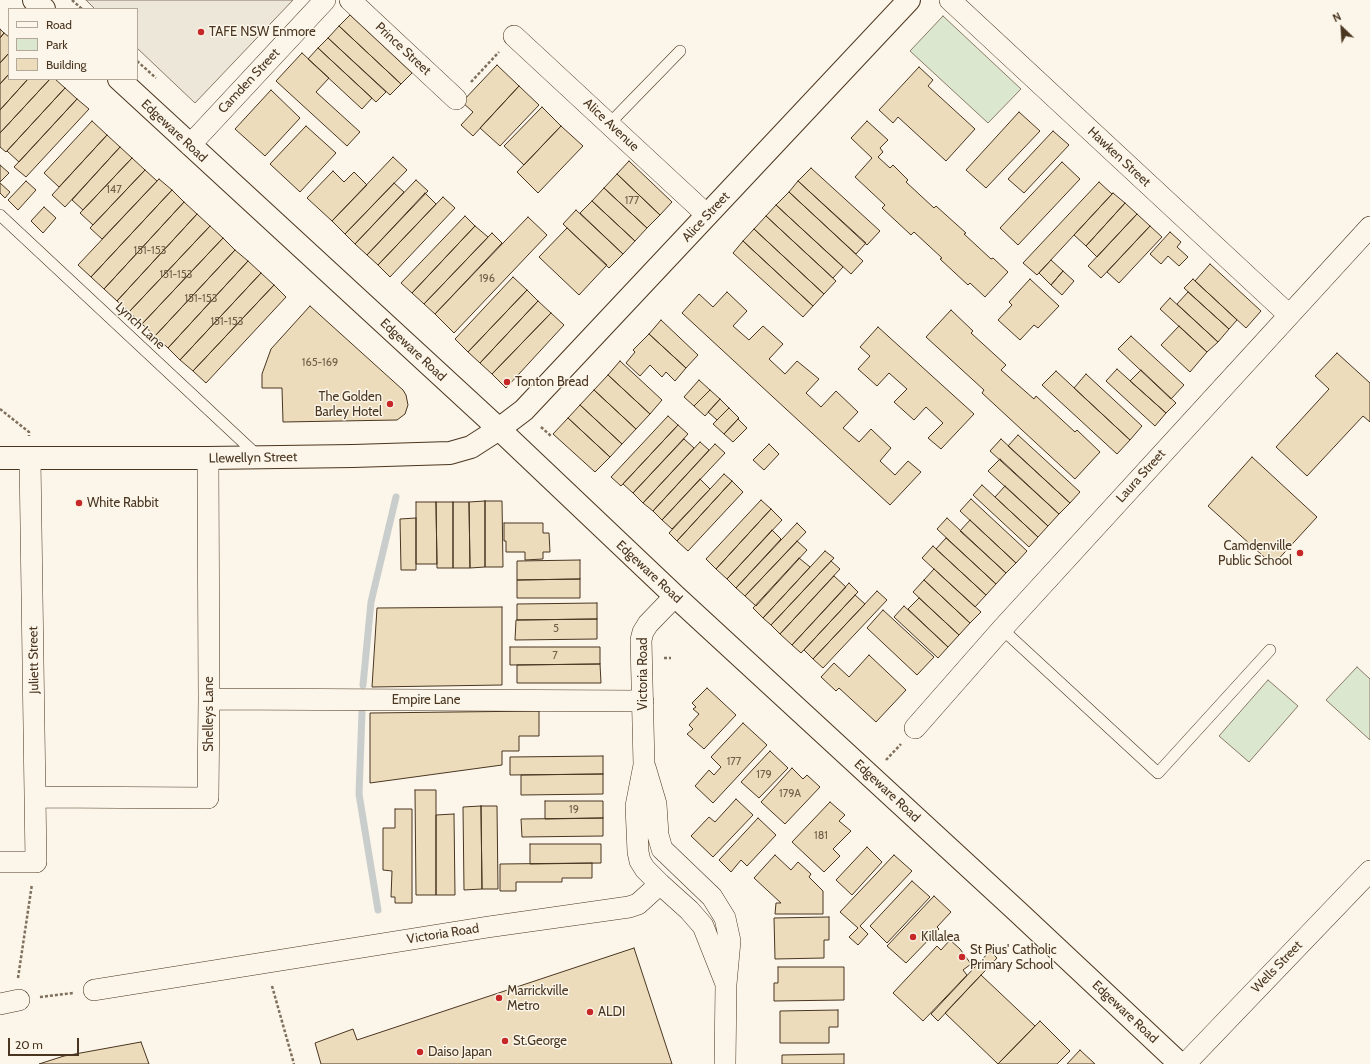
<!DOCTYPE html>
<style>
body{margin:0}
#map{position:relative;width:1370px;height:1064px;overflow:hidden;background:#fbf6e9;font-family:Cabin,sans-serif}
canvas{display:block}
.legend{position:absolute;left:8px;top:8px;width:130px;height:72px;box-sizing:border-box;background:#fbf6e9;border:1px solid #b4a999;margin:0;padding:5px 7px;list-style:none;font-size:12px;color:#4a3520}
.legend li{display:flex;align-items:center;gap:8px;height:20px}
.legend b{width:20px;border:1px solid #b4a999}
.north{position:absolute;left:1322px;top:8px;width:40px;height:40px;-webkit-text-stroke:3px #fbf6e9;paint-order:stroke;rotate:335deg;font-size:11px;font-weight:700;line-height:16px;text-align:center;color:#4a3520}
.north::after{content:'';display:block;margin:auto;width:14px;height:18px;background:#4a3520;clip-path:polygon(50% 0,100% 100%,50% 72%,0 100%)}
.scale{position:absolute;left:8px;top:1038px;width:71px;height:18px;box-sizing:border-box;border:2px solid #4a3520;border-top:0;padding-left:5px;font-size:12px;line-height:14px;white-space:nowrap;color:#4a3520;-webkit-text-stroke:3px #fbf6e9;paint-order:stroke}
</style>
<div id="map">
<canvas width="1370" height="1064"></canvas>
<ul class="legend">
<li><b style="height:5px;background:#fbf6e9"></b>Road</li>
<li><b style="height:11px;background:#dce7d0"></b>Park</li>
<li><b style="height:11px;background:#ecdcbc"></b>Building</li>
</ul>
<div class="north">N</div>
<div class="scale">20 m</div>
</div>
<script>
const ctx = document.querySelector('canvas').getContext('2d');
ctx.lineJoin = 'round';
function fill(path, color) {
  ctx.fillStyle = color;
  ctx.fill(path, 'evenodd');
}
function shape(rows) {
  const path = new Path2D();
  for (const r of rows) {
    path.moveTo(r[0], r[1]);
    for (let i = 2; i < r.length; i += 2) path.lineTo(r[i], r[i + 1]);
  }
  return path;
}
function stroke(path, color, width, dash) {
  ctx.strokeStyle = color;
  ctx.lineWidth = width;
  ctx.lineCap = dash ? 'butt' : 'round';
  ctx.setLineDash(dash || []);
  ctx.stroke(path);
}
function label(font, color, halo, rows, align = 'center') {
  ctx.font = font + ' Cabin,sans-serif';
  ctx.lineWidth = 3;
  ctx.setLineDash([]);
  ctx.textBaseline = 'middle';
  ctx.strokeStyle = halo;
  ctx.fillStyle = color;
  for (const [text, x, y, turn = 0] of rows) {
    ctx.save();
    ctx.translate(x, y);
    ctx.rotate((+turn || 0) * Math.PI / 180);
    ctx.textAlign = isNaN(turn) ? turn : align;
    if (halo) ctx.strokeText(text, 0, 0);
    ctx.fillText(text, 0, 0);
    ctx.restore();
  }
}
const green = shape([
 [943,16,1021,89,988,123,910,51,943,16],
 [1357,667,1370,679,1370,740,1326,700,1357,667],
 [1268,680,1298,706,1249,762,1219,736,1268,680]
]);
fill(green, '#dce7d0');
stroke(green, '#887966', 1);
const parking = shape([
 [86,0,293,0,195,103,137,48,137,9,95,9,86,0]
]);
fill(parking, '#ede7d9');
stroke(parking, '#887966', 1);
stroke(shape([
 [363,685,371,602,396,497],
 [362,712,359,794,378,910]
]), '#c9cecd', 7);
const building = shape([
 [350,15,412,73,401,84,339,26,350,15],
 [339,26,401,84,390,95,328,38,339,26],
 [0,29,4,33,0,38,0,29],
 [4,33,9,37,9,53,0,63,0,38,4,33],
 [328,38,386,92,376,102,318,48,328,38],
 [318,48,372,98,362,109,308,59,318,48],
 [9,53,9,74,0,84,0,63,9,53],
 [302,53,329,78,316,92,360,132,347,146,276,81,302,53],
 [497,65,519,86,473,136,461,125,473,112,462,102,497,65],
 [919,67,933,80,928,86,975,129,946,161,898,117,893,123,879,110,919,67],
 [9,74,9,79,28,79,0,110,0,84,9,74],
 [28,79,50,79,0,133,0,110,28,79],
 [50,79,55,79,65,88,6,152,0,147,0,133,50,79],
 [519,86,539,105,500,146,480,128,519,86],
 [65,88,77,99,19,162,7,151,65,88],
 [271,90,300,118,265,156,235,129,271,90],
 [77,99,89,109,26,177,14,167,77,99],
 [542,107,561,126,524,165,504,146,542,107],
 [1019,112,1040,131,986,188,966,170,1019,112],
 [92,121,107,135,59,187,44,173,92,121],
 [867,121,888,140,880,148,883,152,878,157,890,168,893,165,908,180,906,182,934,208,936,206,966,233,964,234,991,259,993,258,1008,272,985,297,970,283,968,285,940,259,942,258,914,232,911,235,882,208,885,205,855,177,872,158,851,138,867,121],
 [306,126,336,153,300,192,270,164,306,126],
 [561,126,583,146,538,193,517,172,561,126],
 [1053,131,1069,145,1024,193,1008,179,1053,131],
 [107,135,120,147,65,207,52,195,107,135],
 [120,147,132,158,83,210,72,200,120,147],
 [393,157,407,170,345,234,332,221,393,157],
 [132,158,145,170,93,225,80,213,132,158],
 [629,161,672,202,660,215,617,174,629,161],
 [1062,162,1080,179,1018,245,1000,228,1062,162],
 [0,165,9,173,0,182,0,165],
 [811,168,880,231,867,245,798,181,811,168],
 [145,170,157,181,102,239,90,228,145,170],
 [333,171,344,182,354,172,367,185,332,221,307,198,333,171],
 [617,174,660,215,647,228,604,188,617,174],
 [159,179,172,190,91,277,78,265,159,179],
 [416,180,428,191,367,255,355,244,416,180],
 [26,181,36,190,18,210,8,200,26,181],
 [798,181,866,243,856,254,789,192,798,181],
 [1099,182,1112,194,1037,275,1023,263,1099,182],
 [0,183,10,192,5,198,0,193,0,183],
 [394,183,404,192,355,244,345,234,394,183],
 [604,188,647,228,635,241,592,201,604,188],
 [172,190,184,202,104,289,91,277,172,190],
 [789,192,863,261,851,274,776,205,789,192],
 [425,193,436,204,378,265,367,255,425,193],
 [1113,193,1125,203,1086,246,1074,235,1113,193],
 [443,197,455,208,390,277,378,265,443,197],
 [592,201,635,241,623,254,580,213,592,201],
 [184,202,197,214,117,301,104,289,184,202],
 [1125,203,1137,214,1097,257,1086,246,1125,203],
 [776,205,843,267,833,278,766,216,776,205],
 [44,207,56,218,43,233,31,221,44,207],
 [576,210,623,254,609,268,563,224,576,210],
 [197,214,210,226,129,312,117,301,197,214],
 [1137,214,1150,226,1101,278,1088,266,1137,214],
 [465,216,475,226,412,293,401,283,465,216],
 [766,216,836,281,824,294,754,229,766,216],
 [528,217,547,235,454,333,435,314,528,217],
 [210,226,223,238,142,324,129,312,210,226],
 [475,226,488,237,424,304,412,293,475,226],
 [1150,226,1162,237,1119,283,1107,272,1150,226],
 [567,228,607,265,579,295,539,257,567,228],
 [754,229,824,294,813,306,743,241,754,229],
 [1170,232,1181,242,1177,247,1188,257,1179,266,1168,256,1161,264,1150,254,1170,232],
 [492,233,502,243,435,314,424,304,492,233],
 [223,238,235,250,155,336,142,324,223,238],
 [743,241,813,306,803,317,733,253,743,241],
 [235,250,248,261,168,348,155,336,235,250],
 [1051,260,1063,271,1051,285,1039,273,1051,260],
 [248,261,261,273,180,360,168,348,248,261],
 [1210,264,1261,311,1246,328,1195,281,1210,264],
 [1063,271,1074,281,1062,295,1051,285,1063,271],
 [261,273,274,285,193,371,180,360,261,273],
 [513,277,527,290,468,352,455,339,513,277],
 [1030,279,1059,306,1038,328,1034,325,1020,340,998,320,1012,305,1009,302,1030,279],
 [1193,279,1237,320,1229,329,1184,288,1193,279],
 [274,285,286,297,206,383,193,371,274,285],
 [527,290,538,301,480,363,468,352,527,290],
 [727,292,747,311,733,326,749,340,763,326,783,344,769,359,785,374,797,361,819,379,806,393,821,407,836,391,858,412,843,428,859,442,871,429,891,448,880,461,895,475,908,461,921,472,890,505,682,313,699,294,713,307,727,292],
 [1188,292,1229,329,1218,342,1177,304,1188,292],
 [1170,298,1218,342,1207,352,1160,309,1170,298],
 [538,301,551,313,492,374,480,363,538,301],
 [310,306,403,390,406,395,408,405,405,414,397,420,283,422,282,388,262,388,262,374,271,349,310,306],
 [951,310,973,331,971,333,1006,365,1001,370,1034,399,1036,396,1075,432,1077,430,1100,452,1075,479,982,393,984,390,926,337,951,310],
 [551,313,564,325,506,388,492,374,551,313],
 [661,320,698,355,686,368,649,334,661,320],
 [1179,326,1207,352,1190,372,1161,345,1179,326],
 [878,327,974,414,941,449,928,438,943,423,926,407,914,420,894,402,907,389,889,373,877,386,858,369,870,356,860,347,878,327],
 [649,334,686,368,675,381,666,372,662,377,650,365,640,376,626,363,635,352,633,350,649,334],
 [1131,336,1184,385,1171,399,1118,349,1131,336],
 [1337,353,1370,383,1370,422,1363,416,1307,476,1276,447,1329,389,1315,376,1337,353],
 [620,361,662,400,650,414,608,375,620,361],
 [1117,369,1166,413,1155,426,1106,381,1117,369],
 [1141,370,1176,403,1166,413,1130,381,1141,370],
 [1056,371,1130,440,1117,454,1042,385,1056,371],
 [1086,374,1142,426,1130,440,1074,388,1086,374],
 [608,375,650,414,636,429,594,390,608,375],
 [699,380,710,390,694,406,684,397,699,380],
 [594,390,636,429,622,444,580,405,594,390],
 [710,390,720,399,705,416,694,406,710,390],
 [720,399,729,408,717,420,708,412,720,399],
 [580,405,622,444,610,457,568,418,580,405],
 [729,408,739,418,724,434,713,424,729,408],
 [668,416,678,425,621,486,611,477,668,416],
 [568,418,610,457,595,472,553,434,568,418],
 [738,419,747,428,733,442,724,434,738,419],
 [678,425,688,434,633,493,623,484,678,425],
 [1018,435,1080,492,1070,503,1008,446,1018,435],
 [684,439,694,448,643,503,633,493,684,439],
 [1001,439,1070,503,1059,514,990,451,1001,439],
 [700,442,709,450,653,511,643,503,700,442],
 [715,444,725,453,662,520,653,511,715,444],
 [769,444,779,454,764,470,753,460,769,444],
 [1252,457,1317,517,1273,565,1208,506,1252,457],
 [1000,459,1059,514,1048,526,988,471,1000,459],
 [724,474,732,481,677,541,669,533,724,474],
 [700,479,710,489,672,529,662,520,700,479],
 [732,481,743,492,688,551,677,541,732,481],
 [982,485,1038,537,1029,547,973,495,982,485],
 [1005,486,1048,526,1038,537,995,497,1005,486],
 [971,499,1027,551,1016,563,960,511,971,499],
 [761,500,771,509,716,569,706,559,761,500],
 [485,501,485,567,470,568,469,502,485,501],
 [485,501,502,501,503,567,485,567,485,501],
 [416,502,436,502,437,564,416,564,416,502],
 [436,502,453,502,453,568,437,568,436,502],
 [453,502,469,502,470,568,453,568,453,502],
 [771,509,782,520,727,579,716,569,771,509],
 [416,518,416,570,401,570,400,519,416,518],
 [947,518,1006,573,996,584,937,529,947,518],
 [970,520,1016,563,1006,573,960,531,970,520],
 [504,523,543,523,543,533,549,533,550,552,543,552,543,559,525,560,525,552,506,552,506,541,504,541,504,523],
 [797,523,806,532,745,596,736,588,797,523],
 [772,530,781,539,736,588,727,579,772,530],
 [946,538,996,584,986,595,936,549,946,538],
 [797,541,807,550,756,606,745,596,797,541],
 [933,546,986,595,975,607,922,558,933,546],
 [825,551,834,558,771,625,763,618,825,551],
 [799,558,810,567,763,618,753,608,799,558],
 [580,560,580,579,517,580,517,561,580,560],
 [831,561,840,569,780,634,771,625,831,561],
 [934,569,981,612,970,623,924,580,934,569],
 [834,576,846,587,792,645,780,634,834,576],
 [580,579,580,598,517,598,517,580,580,579],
 [924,580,970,623,959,635,913,592,924,580],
 [849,583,858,592,801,653,792,645,849,583],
 [877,591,887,600,823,668,813,659,877,591],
 [855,595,865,604,813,659,804,650,855,595],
 [919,598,959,635,948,647,908,609,919,598],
 [597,603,597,619,517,620,517,604,597,603],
 [904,606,948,647,938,658,894,617,904,606],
 [502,607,502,685,372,687,377,608,502,607],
 [883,610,934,657,917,675,867,628,883,610],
 [597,619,597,639,515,640,516,620,597,619],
 [510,647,600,647,600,664,510,665,510,647],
 [869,655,906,690,876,722,839,688,836,691,821,677,834,663,849,677,869,655],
 [600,664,601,683,517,683,517,665,600,664],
 [707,688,736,715,704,749,687,734,693,729,689,725,699,714,693,709,696,707,692,703,707,688],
 [539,711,539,736,519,736,519,751,502,751,502,765,370,783,370,713,539,711],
 [743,723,767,745,713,803,695,786,709,770,714,775,721,767,711,757,743,723],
 [770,751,788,768,759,798,741,782,770,751],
 [603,756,603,774,510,775,510,757,603,756],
 [792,768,803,779,807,775,820,787,785,824,761,802,792,768],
 [603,774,603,794,521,795,521,775,603,774],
 [415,790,436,790,436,895,416,895,415,790],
 [736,799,753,815,713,857,691,836,709,817,715,822,736,799],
 [545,801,603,801,603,818,545,819,545,801],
 [830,802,845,815,839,821,851,831,833,849,840,856,824,872,792,842,830,802],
 [481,806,482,889,464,890,463,807,481,806],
 [481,806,497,806,498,889,482,889,481,806],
 [395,809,412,809,412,903,395,903,395,897,391,897,392,871,383,870,383,828,395,828,395,809],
 [454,814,455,895,436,895,436,815,454,814],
 [603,818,603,836,522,837,521,819,603,818],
 [758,818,776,835,747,866,741,860,731,872,719,860,758,818],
 [530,844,601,844,601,863,530,864,530,844],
 [867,847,882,862,852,895,836,880,867,847],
 [775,855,791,870,798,862,811,874,809,877,823,891,823,914,775,914,776,903,781,903,754,878,775,855],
 [894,855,912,871,860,926,868,934,858,945,849,937,858,928,840,912,894,855],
 [592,863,592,878,562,878,562,882,516,882,516,891,500,891,500,864,592,863],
 [912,881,930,897,887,943,870,926,912,881],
 [934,896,951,912,937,927,939,929,906,963,887,946,934,896],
 [829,917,829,940,824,940,824,958,775,959,774,918,829,917],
 [950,940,960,949,971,964,963,970,967,975,923,1021,893,993,937,946,941,950,950,940],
 [634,948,672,1064,321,1064,315,1043,353,1029,357,1040,634,948],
 [990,951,997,958,938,1021,931,1014,990,951],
 [778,967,844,967,844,1000,774,1001,774,983,778,983,778,967],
 [981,975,1035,1026,998,1064,945,1013,981,975],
 [838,1010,838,1027,829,1027,829,1043,780,1043,780,1011,838,1010],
 [1040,1021,1070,1051,1057,1064,998,1064,1040,1021],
 [141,1042,149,1064,39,1064,64,1056,141,1042],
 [1080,1050,1095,1064,1067,1064,1080,1050],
 [844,1054,844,1064,782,1064,782,1055,844,1054]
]);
fill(building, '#ecdcbc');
stroke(building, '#4a3520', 1);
const lane = shape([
 [609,124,680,51],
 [0,215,258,456],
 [1002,629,1158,773,1270,650]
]);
const street = shape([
 [350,0,456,99],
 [950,0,1289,315],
 [514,36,707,215],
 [190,145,325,0],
 [675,596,648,624,643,632,641,640,644,765,636,806,638,852,640,861,645,869,660,884,689,910,703,926,726,984],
 [209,699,643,701],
 [915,728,1002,629,1370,227],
 [645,767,656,804,658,835,662,849,712,897,725,918,730,941,726,984,725,1064],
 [36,797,208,798,209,699,208,458],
 [0,862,36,862,30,459],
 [94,990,488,927,629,907,638,904,660,884],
 [0,1004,19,1000],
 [1185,1064,1370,871]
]);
const secondary = shape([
 [34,0,44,9],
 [119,79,499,429,675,596,1018,912,1180,1064],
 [0,458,208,458,353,456,450,453,471,447,499,429,524,410,909,0]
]);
stroke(lane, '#4a3520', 12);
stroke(street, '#4a3520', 22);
stroke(secondary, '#4a3520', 24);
stroke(shape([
 [72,0,82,9],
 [137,61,156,78],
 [471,82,499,52],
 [0,409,29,432,29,436],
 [541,427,551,436],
 [664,658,671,658],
 [886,760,901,744],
 [18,978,32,884],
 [272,986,294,1064],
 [40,997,73,993]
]), '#7f6f5c', 2.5, [3, 2]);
stroke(lane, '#fbf6e9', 11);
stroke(street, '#fbf6e9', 21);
stroke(secondary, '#fbf6e9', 22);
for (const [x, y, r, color] of [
 [201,32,4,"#c62828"],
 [507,382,4,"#c62828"],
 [390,404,4,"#c62828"],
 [79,503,4,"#c62828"],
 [1300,553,4,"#c62828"],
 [913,937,4,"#c62828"],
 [962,957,4,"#c62828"],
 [499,998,4,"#c62828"],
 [590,1012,4,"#c62828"],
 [505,1041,4,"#c62828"],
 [420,1052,4,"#c62828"]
]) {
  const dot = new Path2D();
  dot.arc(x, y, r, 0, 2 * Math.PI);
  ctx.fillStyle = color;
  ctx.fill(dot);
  stroke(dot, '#fbf6e9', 1.5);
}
label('11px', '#725f47', null, [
 ["147",114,190],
 ["177",632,201],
 ["151-153",150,251],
 ["151-153",176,275],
 ["196",487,279],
 ["151-153",201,299],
 ["151-153",227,322],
 ["165-169",320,363],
 ["5",556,629],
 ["7",555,656],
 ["177",734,762],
 ["179",764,775],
 ["179A",790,794],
 ["19",574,810],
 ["181",821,836]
]);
label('13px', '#4a3520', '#fbf6e9', [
 ["TAFE NSW Enmore",209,32],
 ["Tonton Bread",515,382],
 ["The Golden",382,397,"right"],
 ["Barley Hotel",382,412,"right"],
 ["White Rabbit",87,503],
 ["Camdenville",1292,546,"right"],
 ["Public School",1292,561,"right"],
 ["Killalea",921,937],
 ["St Pius' Catholic",970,950],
 ["Primary School",970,965],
 ["Marrickville",507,991],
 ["Metro",507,1006],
 ["ALDI",598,1012],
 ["St.George",513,1041],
 ["Daiso Japan",428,1052]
], 'left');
label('13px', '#4a3520', '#fbf6e9', [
 ["Prince Street",403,49,43],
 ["Camden Street",249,81,-47],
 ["Alice Avenue",611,125,43],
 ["Edgeware Road",174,131,43],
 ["Hawken Street",1119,157,43],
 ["Alice Street",706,217,-47],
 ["Lynch Lane",140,326,43],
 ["Edgeware Road",413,350,43],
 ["Llewellyn Street",253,458,-1],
 ["Laura Street",1141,476,-48],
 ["Edgeware Road",649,572,43],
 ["Juliett Street",34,660,-91],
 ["Victoria Road",643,674,-90],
 ["Empire Lane",426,700],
 ["Shelleys Lane",209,714,-90],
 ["Edgeware Road",887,791,43],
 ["Victoria Road",443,934,-9],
 ["Wells Street",1277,967,-46],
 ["Edgeware Road",1125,1012,43]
]);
</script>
